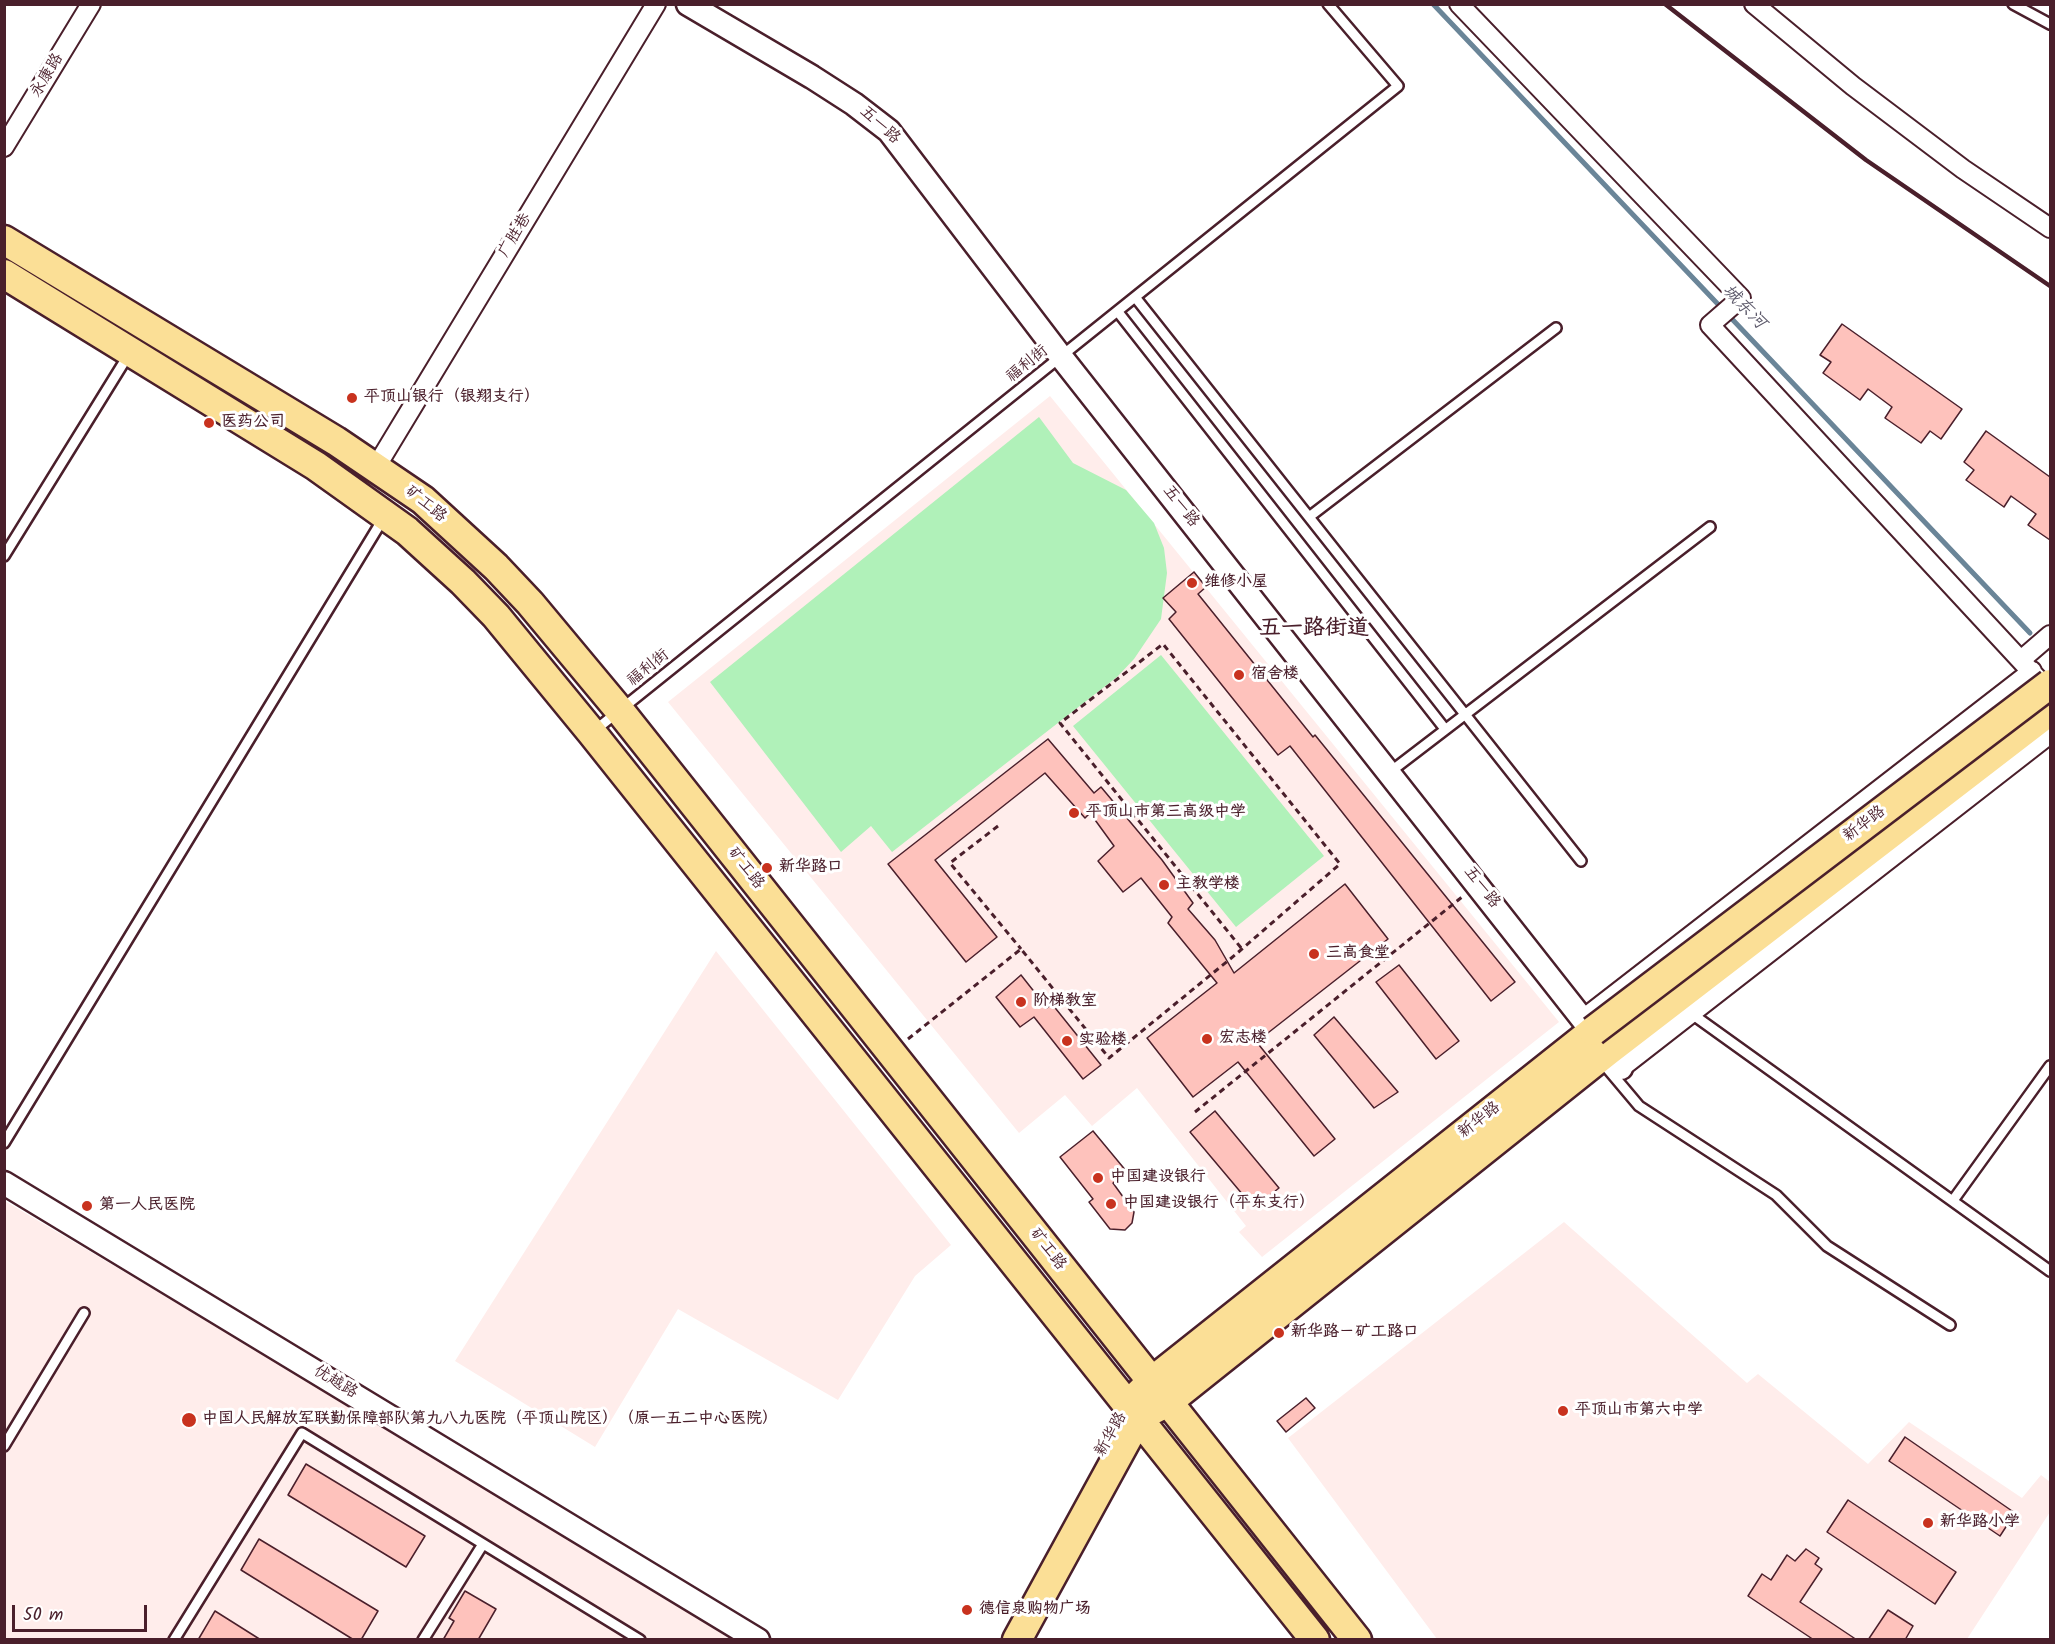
<!DOCTYPE html>
<meta charset="utf-8">
<style>
body{margin:0}
#map{position:relative;width:2055px;height:1644px;overflow:hidden;background:#fff;font-family:Kalam,sans-serif}
canvas{display:block}
.frame{position:absolute;inset:0;border:6px solid #4a1f2b;pointer-events:none}
.scale{position:absolute;left:12px;top:1605px;width:135px;height:27px;box-sizing:border-box;border:3px solid #4a1f2b;border-top:0;padding-left:8px;font-size:18px;line-height:21px;white-space:nowrap;color:#4a1f2b;-webkit-text-stroke:4px #fff;paint-order:stroke}
</style>
<div id="map">
<canvas width="2055" height="1644"></canvas>
<div class="frame"></div>
<div class="scale">50 m</div>
</div>
<script>
const ctx = document.querySelector('canvas').getContext('2d');
ctx.lineJoin = 'round';
function fill(path, color) {
  ctx.fillStyle = color;
  ctx.fill(path, 'evenodd');
}
function shape(rows) {
  const path = new Path2D();
  for (const r of rows) {
    path.moveTo(r[0], r[1]);
    for (let i = 2; i < r.length; i += 2) path.lineTo(r[i], r[i + 1]);
  }
  return path;
}
function stroke(path, color, width, dash) {
  ctx.strokeStyle = color;
  ctx.lineWidth = width;
  ctx.lineCap = dash ? 'butt' : 'round';
  ctx.setLineDash(dash || []);
  ctx.stroke(path);
}
function label(font, color, halo, rows, align = 'center') {
  ctx.font = font + ' Kalam,"LXGW WenKai TC",sans-serif';
  ctx.lineWidth = 6;
  ctx.setLineDash([]);
  ctx.textBaseline = 'middle';
  ctx.strokeStyle = halo;
  ctx.fillStyle = color;
  for (const [text, x, y, turn = 0] of rows) {
    ctx.save();
    ctx.translate(x, y);
    ctx.rotate((+turn || 0) * Math.PI / 180);
    ctx.textAlign = isNaN(turn) ? turn : align;
    if (halo) ctx.strokeText(text, 0, 0);
    ctx.fillText(text, 0, 0);
    ctx.restore();
  }
}
fill(shape([
 [1050,396,1559,1022,1262,1257,1239,1232,1246,1226,1137,1088,1092,1126,1065,1095,1019,1133,668,702],
 [716,951,951,1245,915,1276,838,1400,678,1309,595,1447,455,1361],
 [5,1201,742,1639,5,1639],
 [1564,1222,1747,1383,1758,1374,1868,1464,1909,1422,2022,1498,2041,1475,2050,1482,2050,1512,1967,1639,1437,1639,1288,1438]
]), '#ffedeb');
fill(shape([
 [1039,417,1073,463,1126,490,1154,523,1164,548,1167,573,1161,619,1134,659,1117,677,892,852,871,826,841,852,710,682],
 [1161,655,1324,856,1236,927,1073,726]
]), '#b0f1b9');
stroke(shape([
 [1433,4,2030,633]
]), '#6a8598', 5);
const building = shape([
 [1842,324,1962,409,1941,439,1930,431,1921,443,1885,418,1892,407,1868,389,1860,400,1823,373,1831,362,1820,355,1842,324],
 [1986,431,2050,477,2050,540,2028,525,2036,514,2011,496,2004,507,1966,480,1974,470,1964,462,1986,431],
 [1194,572,1206,587,1198,594,1313,737,1315,735,1515,982,1491,1001,1290,746,1278,755,1169,619,1176,612,1163,598,1194,572],
 [1048,739,1094,793,1101,787,1162,860,1193,903,1188,909,1215,940,1234,973,1345,884,1388,939,1264,1036,1267,1039,1259,1045,1335,1139,1314,1156,1238,1062,1193,1097,1147,1038,1217,983,1168,923,1172,917,1141,878,1123,892,1098,861,1114,846,1090,813,1085,818,1045,773,935,860,997,937,966,962,888,864,1048,739],
 [1399,965,1459,1041,1436,1059,1376,982,1399,965],
 [1021,975,1047,1008,1052,1004,1101,1065,1083,1079,1034,1017,1020,1027,996,997,1021,975],
 [1334,1017,1398,1092,1374,1108,1314,1035,1334,1017],
 [1215,1111,1279,1188,1254,1208,1190,1132,1215,1111],
 [1093,1131,1127,1172,1113,1183,1134,1212,1132,1223,1125,1230,1110,1229,1089,1202,1093,1199,1060,1157,1093,1131],
 [1306,1398,1315,1408,1286,1432,1277,1421,1306,1398],
 [1905,1437,2015,1513,2000,1536,1889,1461,1905,1437],
 [306,1464,425,1536,406,1567,288,1495,306,1464],
 [1848,1500,1956,1572,1935,1604,1827,1532,1848,1500],
 [259,1539,378,1611,361,1640,354,1640,241,1570,259,1539],
 [1806,1549,1819,1558,1815,1564,1822,1569,1800,1602,1857,1640,1814,1640,1748,1596,1762,1574,1771,1580,1787,1555,1795,1561,1806,1549],
 [465,1591,496,1609,478,1640,443,1640,454,1621,449,1618,465,1591],
 [1888,1610,1913,1626,1905,1640,1868,1640,1888,1610],
 [215,1611,261,1640,198,1640,215,1611]
]);
fill(building, '#fec2bc');
stroke(building, '#4a1f2b', 1.5);
const service = shape([
 [2013,4,2050,24],
 [1135,297,1581,861],
 [1118,312,1445,729],
 [1309,517,1556,328],
 [4,556,129,354],
 [594,731,1398,86,1328,4],
 [1390,772,1710,527],
 [1692,1014,2050,1271],
 [1607,1068,1639,1106,1776,1195,1827,1246,1950,1325],
 [4,1143,383,519],
 [1954,1199,2050,1066],
 [4,1446,84,1313],
 [174,1640,302,1433,640,1640],
 [423,1640,483,1544]
]);
const minor = shape([
 [1459,4,1741,298,1710,325,2050,692],
 [1754,4,1853,86,1963,169,2050,228],
 [4,147,91,4],
 [376,467,656,4],
 [2021,660,2050,635],
 [1583,1019,2032,671],
 [1621,1068,2050,734]
]);
const tertiary = shape([
 [688,4,812,77,854,104,889,131,1062,358,1621,1068],
 [4,1183,758,1640]
]);
const primary = shape([
 [4,240,336,441,423,500,496,567,530,603,620,711,1357,1640],
 [4,274,316,466,407,531,463,582,496,616,592,733,1315,1640],
 [1138,1395,1151,1382,1593,1031],
 [1017,1640,1139,1417,1168,1402,1608,1051,2050,711]
]);
stroke(service, '#4a1f2b', 14);
stroke(minor, '#4a1f2b', 22);
stroke(tertiary, '#4a1f2b', 27);
stroke(primary, '#4a1f2b', 33);
stroke(shape([
 [998,826,950,863,1021,949],
 [908,1039,1021,949,1109,1058,1235,955,1340,864,1163,644,1060,723,1242,949],
 [1195,1112,1462,897]
]), '#4a1f2b', 3, [6, 4.5]);
stroke(service, '#fff', 9);
stroke(minor, '#fff', 18);
stroke(tertiary, '#fff', 22);
stroke(primary, '#fbdf96', 28);
stroke(shape([
 [1665,4,1866,160,2050,286]
]), '#4a1f2b', 4.5);
const primaryBridge = shape([
 [1593,1031,2050,684]
]);
stroke(primaryBridge, '#4a1f2b', 33, []);
stroke(primaryBridge, '#fbdf96', 28);
for (const [x, y, r, color] of [
 [352,398,6,"#c8321e"],
 [209,423,6,"#c8321e"],
 [1192,583,6,"#c8321e"],
 [1239,675,6,"#c8321e"],
 [1074,813,6,"#c8321e"],
 [767,868,6,"#c8321e"],
 [1164,885,6,"#c8321e"],
 [1314,954,6,"#c8321e"],
 [1021,1002,6,"#c8321e"],
 [1207,1039,6,"#c8321e"],
 [1067,1041,6,"#c8321e"],
 [1098,1178,6,"#c8321e"],
 [1111,1204,6,"#c8321e"],
 [87,1206,6,"#c8321e"],
 [1279,1333,6,"#c8321e"],
 [1563,1411,6,"#c8321e"],
 [189,1420,8,"#c8321e"],
 [1928,1523,6,"#c8321e"],
 [967,1610,6,"#c8321e"]
]) {
  const dot = new Path2D();
  dot.arc(x, y, r, 0, 2 * Math.PI);
  ctx.fillStyle = color;
  ctx.fill(dot);
  stroke(dot, '#fff', 2);
}
label('16px', '#4a1f2b', '#fff', [
 ["永康路",48,76,-59],
 ["五一路",879,126,42],
 ["广胜巷",516,236,-59],
 ["福利街",1028,365,-39],
 ["矿工路",425,505,39],
 ["五一路",1180,507,52],
 ["福利街",649,669,-39],
 ["新华路",1865,825,-37],
 ["矿工路",745,869,52],
 ["五一路",1481,888,52],
 ["新华路",1480,1121,-38],
 ["矿工路",1047,1250,52],
 ["优越路",335,1383,31],
 ["新华路",1112,1435,-61]
]);
label('bold 16px', '#4a1f2b', '#fff', [
 ["平顶山银行（银翔支行）",364,398],
 ["医药公司",221,423],
 ["维修小屋",1204,583],
 ["宿舍楼",1251,675],
 ["平顶山市第三高级中学",1086,813],
 ["新华路口",779,868],
 ["主教学楼",1176,885],
 ["三高食堂",1326,954],
 ["阶梯教室",1033,1002],
 ["宏志楼",1219,1039],
 ["实验楼",1079,1041],
 ["中国建设银行",1110,1178],
 ["中国建设银行（平东支行）",1123,1204],
 ["第一人民医院",99,1206],
 ["新华路－矿工路口",1291,1333],
 ["平顶山市第六中学",1575,1411],
 ["中国人民解放军联勤保障部队第九八九医院（平顶山院区）（原一五二中心医院）",202,1420],
 ["新华路小学",1940,1523],
 ["德信泉购物广场",979,1610]
], 'left');
label('italic 18px', '#5d5a6b', '#fff', [
 ["城东河",1743,308,46]
]);
label('bold 22px', '#4a1f2b', '#fff', [
 ["五一路街道",1314,630]
]);
</script>
